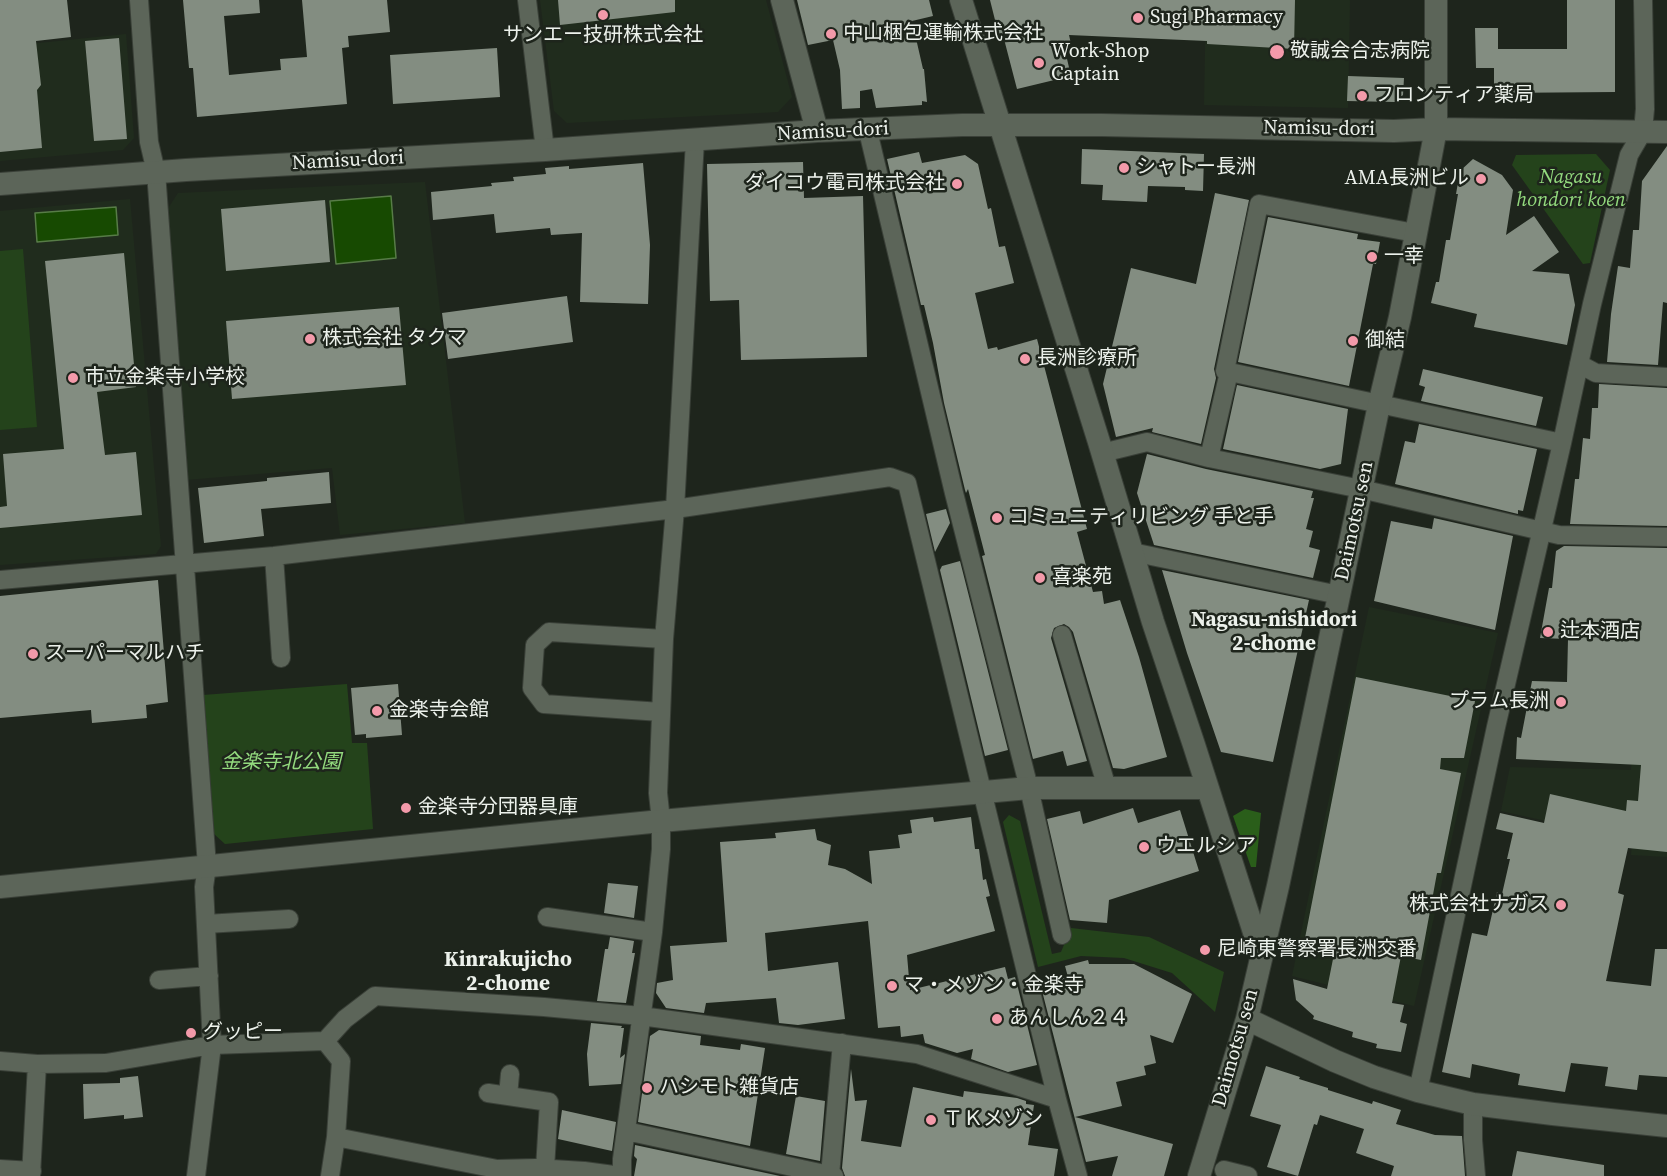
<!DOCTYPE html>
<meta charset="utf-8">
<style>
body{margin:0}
canvas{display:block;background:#1e251c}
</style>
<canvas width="1667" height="1176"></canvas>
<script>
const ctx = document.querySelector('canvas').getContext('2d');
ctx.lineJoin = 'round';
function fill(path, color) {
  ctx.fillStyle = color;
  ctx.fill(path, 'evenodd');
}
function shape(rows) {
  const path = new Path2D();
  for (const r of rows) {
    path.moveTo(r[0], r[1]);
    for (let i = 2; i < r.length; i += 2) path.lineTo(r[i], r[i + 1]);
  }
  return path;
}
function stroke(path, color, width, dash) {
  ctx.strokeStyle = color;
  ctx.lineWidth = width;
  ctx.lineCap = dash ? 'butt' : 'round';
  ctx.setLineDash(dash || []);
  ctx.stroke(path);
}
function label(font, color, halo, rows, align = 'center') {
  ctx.font = font + ' "Source Serif 4","Noto Sans JP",serif';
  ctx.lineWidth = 5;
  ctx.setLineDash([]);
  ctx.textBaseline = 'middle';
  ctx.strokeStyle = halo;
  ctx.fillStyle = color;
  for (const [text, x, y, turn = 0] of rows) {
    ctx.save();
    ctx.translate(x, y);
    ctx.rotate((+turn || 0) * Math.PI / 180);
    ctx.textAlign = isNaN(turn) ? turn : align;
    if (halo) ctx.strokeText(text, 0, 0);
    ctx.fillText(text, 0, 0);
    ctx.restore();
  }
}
fill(shape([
 [540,0,766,0,792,97,778,112,567,123,554,111],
 [1206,0,1350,0,1348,108,1204,105],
 [126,34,134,138,123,150,0,161,0,47],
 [425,182,465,523,340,535,332,468,185,480,167,210,178,193],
 [130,199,161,546,156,554,0,565,0,211],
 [1369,607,1498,633,1414,1006,1292,976],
 [1633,738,1667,739,1667,857,1631,855,1632,840,1501,811,1510,767,1631,770]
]), '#202c1d');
fill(shape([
 [1596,154,1610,170,1590,263,1583,264,1512,165,1516,155],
 [23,249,37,427,0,430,0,251],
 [347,684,352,743,367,743,373,829,225,844,213,833,203,695],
 [1009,815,1020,821,1052,954,1061,952,1071,928,1149,937,1224,972,1215,1012,1172,973,1124,958,1081,956,1038,967,1003,822]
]), '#24431b');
fill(shape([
 [1245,809,1261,813,1256,867,1251,867,1233,816]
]), '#2a5e1a');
const water = shape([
 [391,196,396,258,336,264,330,201,391,196],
 [116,207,118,235,37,242,35,213,116,207]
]);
fill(water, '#174a01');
stroke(water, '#577c47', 1.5);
fill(shape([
 [0,0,67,0,71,37,36,41,41,85,37,90,42,148,0,152],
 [183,0,259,0,260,13,224,16,229,75,281,70,280,59,307,57,302,0,387,0,390,32,348,36,349,47,342,48,347,104,197,117,193,68,189,68],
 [558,0,675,0,675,12,560,25],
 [797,0,929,0,933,16,912,21,923,69,924,69,927,102,922,101,922,105,876,108,872,89,860,91,860,108,842,109,840,70,833,40,808,45],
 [990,0,1295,0,1294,49,1207,44,1207,41,1069,35,1071,44,1064,46,1071,76,1017,89,1004,39,1000,40],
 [1567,0,1615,0,1615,92,1494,93,1494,68,1476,68,1475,28,1498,28,1498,49,1567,49],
 [119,38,127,139,94,141,85,41],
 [497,48,500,97,393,104,390,55],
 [1348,76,1404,78,1403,95,1395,102,1347,101],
 [1667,146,1667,303,1663,302,1658,365,1607,362,1611,314,1618,266,1630,268,1633,230,1639,230,1642,181],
 [1082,149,1204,154,1203,191,1185,190,1185,187,1148,186,1147,202,1102,200,1103,185,1081,184],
 [919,152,922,163,965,155,978,164,988,209,991,208,999,247,1005,246,1014,283,975,293,988,349,997,347,998,350,1037,339,1087,529,1077,532,1093,592,1102,591,1104,604,1120,600,1139,657,1167,757,1124,769,1113,768,1073,632,1069,627,1064,624,1054,628,1051,638,1087,761,1067,766,1063,751,1033,759,982,556,985,555,968,489,966,493,965,490,944,403,933,343,924,305,921,305,887,159],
 [1473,159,1502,175,1513,190,1506,235,1534,216,1559,252,1532,271,1569,274,1575,305,1567,345,1474,327,1477,314,1431,303,1436,282,1439,282,1446,240,1450,240,1458,194,1456,194,1460,171],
 [803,162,804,198,863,196,867,357,741,360,739,300,710,301,707,164],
 [643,163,650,245,648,304,580,302,582,233,551,235,550,228,496,233,494,214,433,220,431,192,492,186,491,183,514,181,513,177,546,174,545,168,569,166,569,169],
 [1215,193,1249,200,1214,369,1216,378,1201,444,1152,432,1153,428,1116,437,1103,384,1131,268,1196,284],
 [325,200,330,262,226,271,221,209],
 [1268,217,1358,234,1357,239,1380,242,1376,264,1373,264,1349,386,1238,362],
 [124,253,136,387,97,392,105,455,136,452,142,515,0,528,0,507,7,506,3,454,64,449,45,261],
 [567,296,573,342,448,359,442,313],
 [399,307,406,385,232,399,226,321],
 [1423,369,1543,397,1536,426,1421,401,1425,387,1419,385],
 [1599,384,1667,388,1667,526,1570,524,1575,479,1579,479,1583,438,1590,439,1592,408,1598,408],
 [1237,385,1348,409,1341,464,1320,469,1223,449],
 [1419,424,1537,449,1523,511,1518,510,1518,514,1395,484,1405,441,1415,443],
 [1147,454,1206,469,1313,491,1311,498,1314,498,1306,529,1313,531,1309,547,1320,550,1313,578,1154,545,1137,493],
 [329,472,331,503,261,509,264,536,204,543,198,488,267,481,267,478],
 [946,509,950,523,935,552,926,514],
 [1434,518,1513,536,1495,630,1374,601,1391,521,1432,529],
 [1564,546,1667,548,1667,852,1628,848,1618,893,1624,895,1606,981,1651,986,1655,949,1667,949,1667,1077,1639,1075,1637,1090,1605,1086,1608,1067,1571,1063,1565,1092,1518,1085,1520,1074,1472,1064,1470,1078,1442,1072,1472,933,1487,936,1497,892,1502,894,1510,859,1507,859,1513,833,1496,829,1500,813,1544,823,1550,794,1626,811,1627,800,1638,801,1641,765,1516,759,1517,737,1521,738,1532,681,1567,682,1568,639,1540,638,1549,588,1552,588,1556,551],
 [960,561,1008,750,985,756,940,570,942,566],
 [1162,570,1309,600,1273,762,1221,752,1187,653],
 [158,580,168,702,146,705,147,718,92,723,91,710,0,718,0,596],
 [1356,677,1475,701,1464,758,1441,758,1440,769,1461,773,1441,873,1437,873,1421,960,1401,956,1392,1003,1404,1005,1400,1022,1407,1024,1401,1052,1376,1048,1377,1044,1352,1037,1353,1032,1313,1019,1314,1016,1296,1000,1293,979,1327,989,1336,944,1305,938],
 [398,684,402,735,366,738,366,734,355,735,351,688],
 [1133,808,1138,823,1180,810,1199,871,1109,900,1107,923,1070,920,1047,819,1080,811,1083,824],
 [933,817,934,822,971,817,975,849,979,849,983,880,986,879,990,896,986,897,995,931,907,955,910,990,1005,967,1008,979,1015,977,1018,988,1037,1065,1008,1072,971,1059,973,1049,957,1053,925,1043,923,1034,901,1037,900,1026,878,1028,868,921,765,933,768,971,838,962,845,1019,798,1025,779,1023,776,998,706,1003,704,1013,666,1008,656,993,657,983,673,980,670,946,727,942,720,842,776,838,775,833,815,829,817,840,831,845,828,865,845,869,872,884,869,851,900,848,898,835,912,833,910,820],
 [608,883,638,886,634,918,604,913],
 [610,937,634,941,632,953,635,953,626,1003,597,1001,605,949,608,949],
 [1088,960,1089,964,1134,964,1192,994,1173,1043,1150,1035,1156,1063,1144,1066,1146,1075,1116,1082,1122,1106,1075,1117,1173,1144,1164,1176,1112,1176,1118,1156,1086,1162,1040,983,1068,977,1065,966],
 [591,1023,622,1026,621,1028,624,1028,620,1058,625,1054,621,1084,589,1086,587,1054],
 [659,1030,701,1036,700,1045,740,1050,741,1044,765,1048,750,1146,638,1122,650,1036],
 [1266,1066,1300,1077,1299,1079,1328,1088,1328,1090,1372,1104,1373,1101,1401,1110,1396,1124,1435,1135,1462,1136,1465,1176,1391,1176,1394,1166,1356,1153,1364,1129,1320,1115,1317,1125,1314,1124,1298,1176,1267,1167,1281,1125,1250,1116],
 [851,1069,855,1101,867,1100,861,1141,901,1147,913,1087,963,1097,964,1091,1017,1098,1026,1101,1026,1104,1034,1105,1028,1145,1058,1149,1054,1176,845,1176,842,1168],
 [138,1076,143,1117,124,1119,124,1115,84,1119,83,1084,120,1083,120,1078],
 [796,1096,825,1101,820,1161,786,1154],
 [562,1110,616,1122,612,1151,558,1139],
 [635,1145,780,1176,634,1176,637,1159,634,1156],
 [1517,1151,1604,1165,1604,1176,1512,1176]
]), '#838d81');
const minor = shape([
 [139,0,149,142,156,172,207,866,204,887,212,1045,196,1176],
 [527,0,545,150],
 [868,131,954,493,1029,788,1062,935],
 [1415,233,1259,204,1225,371,1562,443],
 [1579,364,1596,373,1667,377],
 [1102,453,1147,442,1209,458,1361,489,1559,535,1667,537],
 [1209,458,1229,372],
 [1132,552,1339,595],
 [274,556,281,658],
 [0,580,274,556,675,509,890,477,907,483,1057,1099,1078,1176],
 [1062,635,1107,788],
 [661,712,544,704,532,688,535,645,549,632,664,639],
 [547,917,653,932],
 [206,924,289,919],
 [159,980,209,976],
 [325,1041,341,1061,336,1137,330,1176],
 [0,1061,37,1064,106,1063,212,1045,325,1041,345,1019,375,996,544,1007,641,1016,917,1054,1057,1099],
 [1418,1091,1496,727,1562,443,1592,304,1629,155,1643,131,1645,109,1643,0],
 [488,1093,549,1102,545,1169],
 [508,1096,510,1074],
 [1473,1104,1473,1140,1476,1176],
 [626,1131,834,1176],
 [336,1137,497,1169,536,1168,584,1171,621,1176],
 [0,1169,32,1171],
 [1224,1170,1248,1176],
 [830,1175,842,1043],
 [31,1176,37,1064],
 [622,1176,622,1159,653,932,661,849,661,821,658,793,664,639,675,509,695,140]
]);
const tertiary = shape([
 [782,0,817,131],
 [961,0,1099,442,1153,622,1194,745,1261,954],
 [0,184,186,170,545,150,817,131,962,125,1102,125,1394,131,1436,129,1667,132],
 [0,887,661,821,1029,788,1207,788],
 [1247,1019,1335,1061,1374,1077,1418,1091,1473,1104,1553,1114,1667,1126],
 [1199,1176,1247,1019,1278,886,1379,405,1400,317,1436,129,1436,0]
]);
stroke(minor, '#3a4038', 20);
stroke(tertiary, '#3a4038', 24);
stroke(minor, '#5c6559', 18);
stroke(tertiary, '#5c6559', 22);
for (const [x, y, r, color] of [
 [603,15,6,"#f39aaa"],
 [1138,18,6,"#f39aaa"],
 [831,34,6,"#f39aaa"],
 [1277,52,8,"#f39aaa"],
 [1039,63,6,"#f39aaa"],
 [1362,96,6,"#f39aaa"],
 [1124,168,6,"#f39aaa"],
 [1481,179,6,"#f39aaa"],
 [957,184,6,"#f39aaa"],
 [1372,257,6,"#f39aaa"],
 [310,339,6,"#f39aaa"],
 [1353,341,6,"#f39aaa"],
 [1025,359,6,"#f39aaa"],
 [73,378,6,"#f39aaa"],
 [997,518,6,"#f39aaa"],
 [1040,578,6,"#f39aaa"],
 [1548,632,6,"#f39aaa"],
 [33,654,6,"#f39aaa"],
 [1561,702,6,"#f39aaa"],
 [377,711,6,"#f39aaa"],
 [406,808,6,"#f39aaa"],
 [1144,847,6,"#f39aaa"],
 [1561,905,6,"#f39aaa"],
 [1205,950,6,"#f39aaa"],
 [892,986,6,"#f39aaa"],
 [997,1019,6,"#f39aaa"],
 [191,1033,6,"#f39aaa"],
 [647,1088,6,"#f39aaa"],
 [931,1120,6,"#f39aaa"]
]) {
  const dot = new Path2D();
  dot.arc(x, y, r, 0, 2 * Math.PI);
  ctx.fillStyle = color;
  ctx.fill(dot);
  stroke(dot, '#1e251c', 2);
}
label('20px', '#ecf1eb', '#1e251c', [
 ["Sugi Pharmacy",1150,18],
 ["中山梱包運輸株式会社",843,34],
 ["サンエー技研株式会社",603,36,"center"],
 ["Work-Shop",1051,52],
 ["Captain",1051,75],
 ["敬誠会合志病院",1290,52],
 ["フロンティア薬局",1374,96],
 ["シャトー長洲",1136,168],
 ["AMA長洲ビル",1469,179,"right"],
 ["ダイコウ電司株式会社",945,184,"right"],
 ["一幸",1384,257],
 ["株式会社 タクマ",322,339],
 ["御結",1365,341],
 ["長洲診療所",1037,359],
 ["市立金楽寺小学校",85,378],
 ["コミュニティリビング 手と手",1009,518],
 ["喜楽苑",1052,578],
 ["辻本酒店",1560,632],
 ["スーパーマルハチ",45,654],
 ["プラム長洲",1549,702,"right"],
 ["金楽寺会館",389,711],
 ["金楽寺分団器具庫",418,808],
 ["ウエルシア",1156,847],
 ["株式会社ナガス",1549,905,"right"],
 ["尼崎東警察署長洲交番",1217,950],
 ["マ・メゾン・金楽寺",904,986],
 ["あんしん２４",1009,1019],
 ["グッピー",203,1033],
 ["ハシモト雑貨店",659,1088],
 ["ＴＫメゾン",943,1120]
], 'left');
label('20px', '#ecf1eb', '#1e251c', [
 ["Namisu-dori",1319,129,1],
 ["Namisu-dori",833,132,-3],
 ["Namisu-dori",348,161,-3],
 ["Daimotsu sen",1355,521,-78],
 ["Daimotsu sen",1236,1048,-74]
]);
label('italic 20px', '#93da7e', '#1e251c', [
 ["Nagasu",1571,178],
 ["hondori koen",1571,201],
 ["金楽寺北公園",281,763]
]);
label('bold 21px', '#ecf1eb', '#1e251c', [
 ["Nagasu-nishidori",1274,621],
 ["2-chome",1274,645],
 ["Kinrakujicho",508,961],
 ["2-chome",508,985]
]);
</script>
